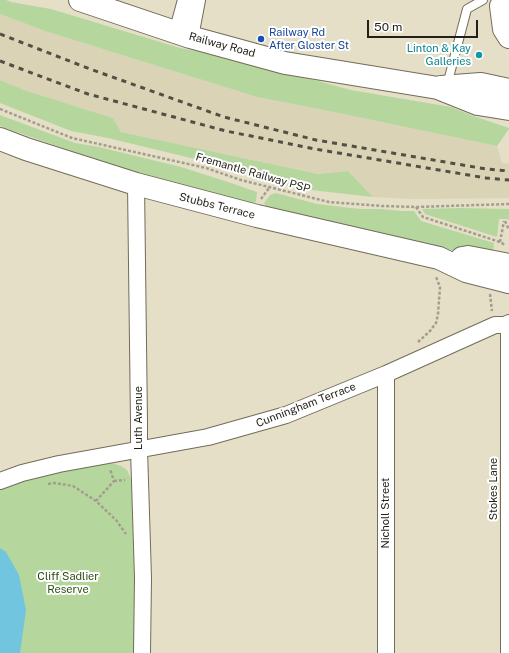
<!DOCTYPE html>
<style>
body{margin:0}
#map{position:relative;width:509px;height:653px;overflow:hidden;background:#e5dfc8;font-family:"Public Sans",sans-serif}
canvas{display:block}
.scale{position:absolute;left:367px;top:20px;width:111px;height:18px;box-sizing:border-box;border:2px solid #211f17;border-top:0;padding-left:5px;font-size:12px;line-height:14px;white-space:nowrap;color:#211f17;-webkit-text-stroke:3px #fff;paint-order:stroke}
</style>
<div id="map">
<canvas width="509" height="653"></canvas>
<div class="scale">50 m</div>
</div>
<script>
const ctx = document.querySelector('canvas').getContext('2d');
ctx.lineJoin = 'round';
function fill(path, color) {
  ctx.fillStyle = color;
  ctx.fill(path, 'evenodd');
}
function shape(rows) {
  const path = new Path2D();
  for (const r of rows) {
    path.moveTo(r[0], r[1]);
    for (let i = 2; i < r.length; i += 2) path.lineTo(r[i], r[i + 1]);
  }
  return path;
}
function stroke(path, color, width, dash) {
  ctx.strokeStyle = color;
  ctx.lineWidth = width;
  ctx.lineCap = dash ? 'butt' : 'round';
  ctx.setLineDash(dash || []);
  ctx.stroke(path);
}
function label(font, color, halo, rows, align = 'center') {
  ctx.font = font + ' "Public Sans",sans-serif';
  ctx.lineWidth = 4;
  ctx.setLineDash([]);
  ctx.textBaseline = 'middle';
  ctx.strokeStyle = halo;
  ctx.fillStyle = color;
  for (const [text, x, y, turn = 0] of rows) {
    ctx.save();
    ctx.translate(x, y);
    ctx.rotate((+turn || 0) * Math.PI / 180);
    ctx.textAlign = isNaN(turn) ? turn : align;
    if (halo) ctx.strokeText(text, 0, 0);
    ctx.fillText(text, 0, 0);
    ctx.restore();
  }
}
fill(shape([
 [0,14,45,31,257,97,319,109,497,146,502,163,509,164,509,198,416,199,373,197,348,171,318,174,121,132,113,118,27,91,0,80]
]), '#dbd3b5');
fill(shape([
 [0,0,6,0,11,2,51,9,180,48,233,58,351,90,451,107,473,116,509,128,509,129,497,146,319,109,257,97,45,31,0,14],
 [0,80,27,91,113,118,121,132,318,174,348,171,373,197,302,189,256,177,224,166,108,138,71,131,0,103],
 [0,115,75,143,99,147,181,167,228,182,257,192,256,202,249,204,162,181,57,146,0,126],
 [276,193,317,204,360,209,381,209,402,211,414,211,421,221,494,243,493,254,457,251,432,246,367,231,336,223,266,207,264,203,270,195],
 [460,208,509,209,509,221,508,219,499,219,497,237,425,214,422,209],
 [104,462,115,464,121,466,127,470,132,481,138,616,134,653,0,653,0,488,24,481]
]), '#b5d79e');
fill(shape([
 [0,548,6,552,19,575,26,610,20,653,0,653]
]), '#71c5de');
const lane = shape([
 [447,85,467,9,483,0],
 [505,653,505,325]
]);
const street = shape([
 [177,33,186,0],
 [190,37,197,0],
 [136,184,139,423,139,449,143,578,142,653],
 [0,481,22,473,59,464,208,437,286,415,386,374,495,325,505,325,509,323],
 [386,653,386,374]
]);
const secondary = shape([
 [501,6,504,29,509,37],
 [0,139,26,149,136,184,257,216,439,258,466,271,509,282],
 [462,258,468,257,509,265]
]);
const primary = shape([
 [80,0,190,37,285,63,438,88,478,104,509,109],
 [441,87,481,84,509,90]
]);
stroke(lane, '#726c58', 10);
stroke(street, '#726c58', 18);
stroke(secondary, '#726c58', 24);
stroke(primary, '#726c58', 24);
stroke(shape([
 [0,109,72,138,206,168,241,180,329,202,382,206,416,207,509,204],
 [261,199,269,188],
 [416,207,423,217,500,242,505,245],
 [505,221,509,230],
 [500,242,504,221],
 [490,294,492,311],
 [418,342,430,331,436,323,438,314,440,287,436,277],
 [114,481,125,480],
 [48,484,55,483,73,486,96,501,116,520,126,534],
 [96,501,114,481,110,469]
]), '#a39e8c', 2.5, [3, 2]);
stroke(lane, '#fff', 8);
stroke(street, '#fff', 16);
stroke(secondary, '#fff', 22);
stroke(primary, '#fff', 22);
stroke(shape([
 [0,34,90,69,224,117,316,140,486,169,509,171],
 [0,61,88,94,226,131,315,149,486,178,509,180]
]), '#524f44', 3, [5, 5]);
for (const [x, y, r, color] of [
 [261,39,4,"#1a4fb4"],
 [479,55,4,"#0f9aa8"]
]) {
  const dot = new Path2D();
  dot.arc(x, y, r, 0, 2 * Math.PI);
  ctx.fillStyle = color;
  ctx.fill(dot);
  stroke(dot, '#fff', 1.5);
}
label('11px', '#164399', '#fff', [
 ["Railway Rd",269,33],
 ["After Gloster St",269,46]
], 'left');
label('11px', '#211f17', '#fff', [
 ["Railway Road",222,45,15],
 ["Fremantle Railway PSP",253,173,16],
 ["Stubbs Terrace",217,206,14],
 ["Cunningham Terrace",306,405,-21],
 ["Luth Avenue",139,418,-90],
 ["Stokes Lane",494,489,-90],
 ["Nicholl Street",386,513,-90]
]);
label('11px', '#0d838f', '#fff', [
 ["Linton & Kay",471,49],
 ["Galleries",471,62]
], 'right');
label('11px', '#2c4c0f', '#fff', [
 ["Cliff Sadlier",68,577],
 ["Reserve",68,590]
]);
</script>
